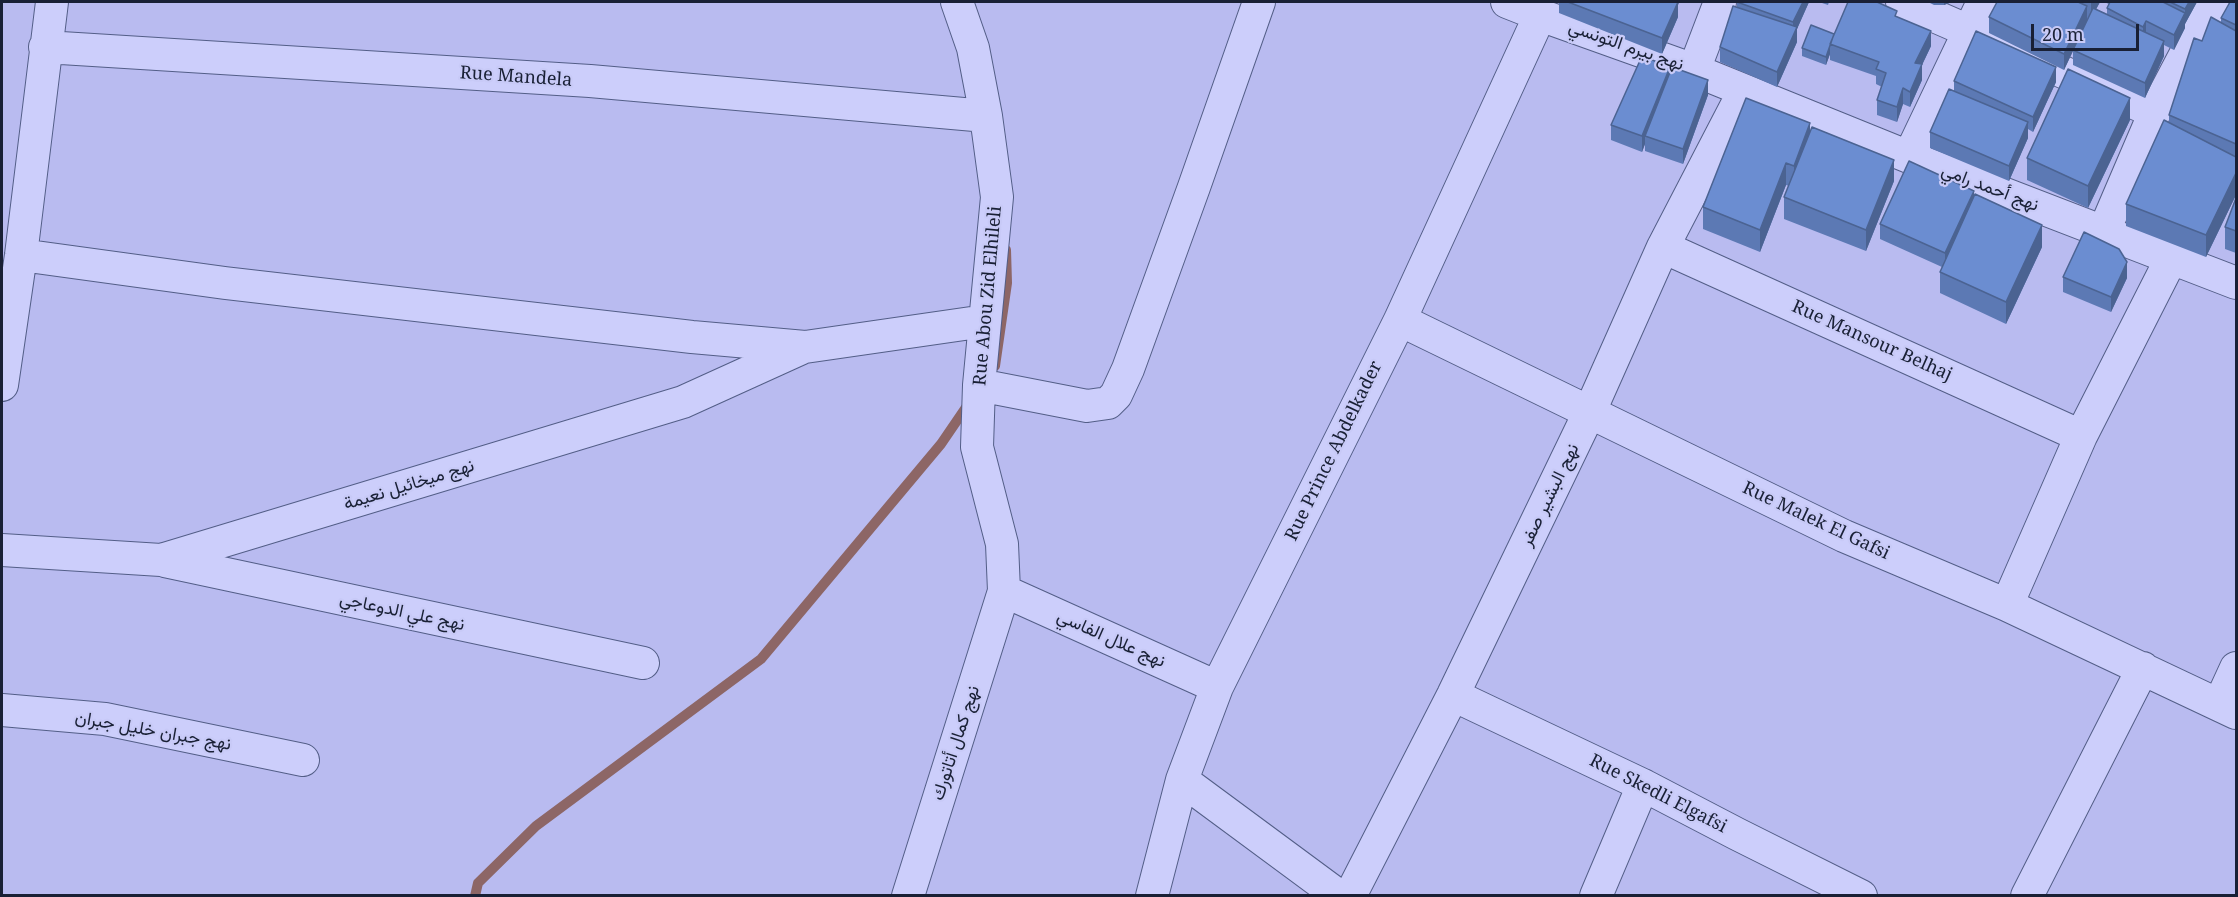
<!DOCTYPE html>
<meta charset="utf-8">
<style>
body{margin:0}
#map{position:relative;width:2238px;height:897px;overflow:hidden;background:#b9bbf0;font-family:"Noto Serif",serif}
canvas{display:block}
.frame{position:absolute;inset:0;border:3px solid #192035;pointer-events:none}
.scale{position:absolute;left:2031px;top:24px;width:108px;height:27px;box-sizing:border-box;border:3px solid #192035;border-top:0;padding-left:8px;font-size:18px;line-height:21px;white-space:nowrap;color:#192035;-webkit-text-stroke:4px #c8caf7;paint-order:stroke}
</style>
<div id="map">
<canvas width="2238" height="897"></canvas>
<div class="frame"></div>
<div class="scale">20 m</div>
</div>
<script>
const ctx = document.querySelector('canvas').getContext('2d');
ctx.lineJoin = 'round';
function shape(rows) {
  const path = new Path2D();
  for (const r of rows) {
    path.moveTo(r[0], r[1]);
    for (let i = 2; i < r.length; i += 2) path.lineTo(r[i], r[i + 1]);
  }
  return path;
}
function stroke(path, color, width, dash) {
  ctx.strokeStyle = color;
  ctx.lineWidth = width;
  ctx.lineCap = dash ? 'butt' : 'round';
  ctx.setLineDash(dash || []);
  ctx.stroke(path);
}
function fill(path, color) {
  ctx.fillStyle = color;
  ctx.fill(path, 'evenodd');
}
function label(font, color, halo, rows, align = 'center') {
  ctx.font = font + ' "Noto Serif",Vazirmatn,serif';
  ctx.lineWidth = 4.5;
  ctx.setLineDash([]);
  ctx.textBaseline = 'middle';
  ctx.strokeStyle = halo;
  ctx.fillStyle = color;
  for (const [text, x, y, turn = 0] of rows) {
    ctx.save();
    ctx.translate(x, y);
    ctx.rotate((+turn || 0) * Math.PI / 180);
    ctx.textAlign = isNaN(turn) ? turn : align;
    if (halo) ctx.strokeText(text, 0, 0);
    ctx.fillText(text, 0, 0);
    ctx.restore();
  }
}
stroke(shape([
 [995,366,1007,283,1006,250],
 [475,896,478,883,536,826,761,659,941,444,969,403]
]), '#8d6666', 10);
const minor = shape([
 [1507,2,1540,15,1694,70,1909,157,2236,283],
 [1902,2,2155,112],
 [45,47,590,81,986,116],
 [1694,70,1720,2],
 [1909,157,1983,2],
 [2104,231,2155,112,2213,2],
 [1663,247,2081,436],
 [21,255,225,283,692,337,805,347,985,321],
 [1400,320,1844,536,2007,605,2236,713],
 [2,385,21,255,52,2],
 [979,385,1087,406,1108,403,1116,395,1128,369,1194,187,1259,2],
 [2,550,161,560,683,402,802,348],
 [165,561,643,663],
 [1004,591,1217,687],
 [2007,605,2081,436,2171,259],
 [1453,695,1643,785,1737,834,1861,896],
 [2219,705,2236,668],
 [2,710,105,719,303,760],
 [1182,780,1339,896],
 [908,896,1004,591,1002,544,977,447,979,385,997,197,986,116,973,48,957,2],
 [1152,896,1182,780,1217,687,1400,320,1540,15],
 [1350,896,1453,695,1590,411,1663,247,1744,91],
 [1596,896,1643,785],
 [2027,896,2143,668]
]);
stroke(minor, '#535e87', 34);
stroke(minor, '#cccefb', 32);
fill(shape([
 [1559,2,1679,2,1678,5,1678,17,1662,54,1559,13],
 [1737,2,1809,2,1797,29,1797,42,1777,87,1720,62,1720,47,1737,7],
 [1819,2,1829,2,1828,5],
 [1928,2,1952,2,1944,5,1934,5],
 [1997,2,2100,2,2096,9,2107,14,2107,8,2109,4,2104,2,2197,2,2185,24,2185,28,2174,50,2164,45,2164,56,2145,98,2073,65,2073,51,2064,70,1989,33,1989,17],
 [2236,2,2236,195,2206,257,2126,226,2126,204,2169,123,2169,115,2202,41,2221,23,2221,18],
 [1897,17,1931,46,1922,65,1922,80,1910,107,1903,104,1897,122,1877,115,1877,100,1882,87,1876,84,1876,76,1830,60,1830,54,1826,65,1802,56,1802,48,1834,34],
 [1670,72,1708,95,1683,164,1645,151,1645,144,1642,152,1611,140,1611,125],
 [1954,81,2056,82,2033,132,2028,129,2028,138,2009,181,1930,148,1930,132,1954,91],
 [2130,120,2088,208,2027,180,2027,158],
 [1810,132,1894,181,1866,251,1784,219,1784,197,1789,186,1786,185,1760,252,1703,229,1703,207],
 [1974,197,2042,247,2006,324,1940,293,1940,272,1942,267,1880,239,1880,224],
 [2236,198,2236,253,2225,249,2225,227],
 [2063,277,2127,278,2111,312,2063,292]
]), '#5c79b4');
fill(shape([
 [1675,2,1679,2,1678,5,1678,17,1662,54,1662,38],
 [1803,2,1809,2,1797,29,1797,42,1777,87,1777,72,1793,35,1793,22],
 [1944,2,1952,2,1944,5],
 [2092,2,2100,2,2091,19,2091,3],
 [2189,2,2197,2,2185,24,2185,9],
 [2087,6,2087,21,2064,70,2064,54],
 [2185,13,2185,28,2174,50,2174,35],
 [2146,21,2146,36,2143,43,2143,27],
 [1931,31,1931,46,1922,65,1922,80,1910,107,1910,92,1915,63],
 [2164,41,2164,56,2145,98,2145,83],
 [1830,46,1830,54,1826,65,1826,57],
 [1670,67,1670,83,1645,136,1645,144,1642,152,1642,136],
 [2056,67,2056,82,2033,132,2033,117],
 [1708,80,1708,95,1683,164,1683,149],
 [1903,88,1903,104,1897,122,1897,107],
 [2130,98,2130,120,2088,208,2088,186],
 [2028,122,2028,138,2009,181,2009,166],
 [1810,123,1810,145,1794,188,1794,166],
 [1894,160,1894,181,1866,251,1866,230],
 [1786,163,1786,185,1760,252,1760,230],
 [2236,173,2236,195,2206,257,2206,235],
 [1974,191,1974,206,1945,268,1945,253],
 [2042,225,2042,247,2006,324,2006,302],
 [2127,262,2127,278,2111,312,2111,297]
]), '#4b6392');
const building = shape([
 [1568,2,1678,2,1662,38,1568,2],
 [1737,2,1803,2,1793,22,1737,2],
 [1848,2,1877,2,1897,11,1895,16,1931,31,1915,63,1922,64,1910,92,1903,88,1897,107,1877,100,1886,73,1876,69,1879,62,1830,44,1848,2],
 [1997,2,2078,2,2087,6,2064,54,1989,17,1997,2],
 [2110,2,2163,2,2185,13,2174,35,2146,21,2143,27,2107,8,2110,2],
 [2170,2,2189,2,2185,9,2170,2],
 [2230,2,2236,2,2236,25,2221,18,2230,2],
 [1733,6,1797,27,1777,72,1720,47,1733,6],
 [2093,8,2164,41,2145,83,2073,50,2093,8],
 [2211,17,2236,31,2236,144,2169,115,2194,38,2202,41,2211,17],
 [1811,25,1834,34,1826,57,1802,48,1811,25],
 [1976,31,2056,67,2033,117,1954,81,1976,31],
 [1642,56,1670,67,1642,136,1611,125,1642,56],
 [1672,67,1708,80,1683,149,1645,136,1672,67],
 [2068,69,2130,98,2088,186,2027,158,2068,69],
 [1949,89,2028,122,2009,166,1930,132,1949,89],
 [1746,98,1810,123,1794,166,1786,163,1760,230,1703,207,1746,98],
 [2164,120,2236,157,2236,173,2206,235,2126,204,2164,120],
 [1812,127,1894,160,1866,230,1784,197,1812,127],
 [1909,161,1974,191,1945,253,1880,224,1909,161],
 [1975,194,2042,225,2006,302,1940,272,1975,194],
 [2236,198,2236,231,2225,227,2236,198],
 [2084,232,2119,249,2127,262,2111,297,2063,277,2084,232]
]);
fill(building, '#6b8dd1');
stroke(building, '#4b6392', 1.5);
label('18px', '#192035', '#c8caf7', [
 ["نهج بيرم التونسي",1626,46,19],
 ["Rue Mandela",516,77,4],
 ["نهج أحمد رامي",1990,188,21],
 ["Rue Abou Zid Elhileli",988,296,-85],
 ["Rue Mansour Belhaj",1872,341,24],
 ["Rue Prince Abdelkader",1334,451,-64],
 ["نهج ميخائيل نعيمة",409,485,-17],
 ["نهج البشير صفر",1550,495,-64],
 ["Rue Malek El Gafsi",1816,521,25],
 ["نهج علي الدوعاجي",402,612,12],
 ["نهج علال الفاسي",1111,639,24],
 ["نهج جبران خليل جبران",153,731,10],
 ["نهج كمال أتاتورك",956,743,-72],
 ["Rue Skedli Elgafsi",1658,794,27]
]);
</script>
